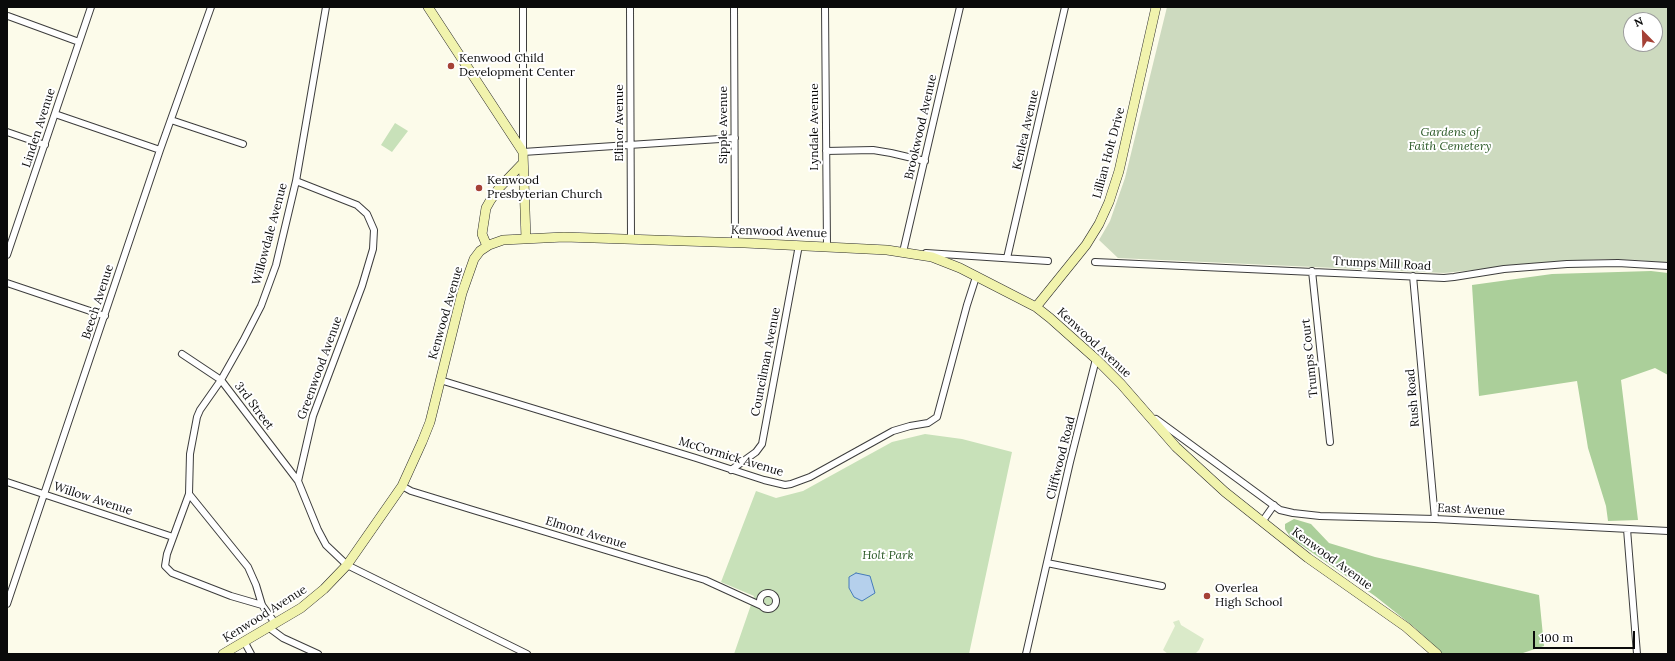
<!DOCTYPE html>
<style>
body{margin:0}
#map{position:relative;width:1675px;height:661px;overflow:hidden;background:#fcfbea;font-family:Lora,serif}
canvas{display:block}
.frame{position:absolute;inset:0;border:8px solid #0a0a0a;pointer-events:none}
.north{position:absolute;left:1623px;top:12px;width:40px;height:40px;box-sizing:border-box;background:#fff;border:1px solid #9d9d9d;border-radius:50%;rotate:337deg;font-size:11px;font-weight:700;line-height:16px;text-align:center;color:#0a0a0a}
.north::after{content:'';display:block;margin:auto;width:14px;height:18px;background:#a54136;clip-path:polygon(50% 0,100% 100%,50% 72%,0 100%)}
.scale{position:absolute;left:1533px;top:631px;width:102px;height:18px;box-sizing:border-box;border:2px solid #0a0a0a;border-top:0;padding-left:5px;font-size:12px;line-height:14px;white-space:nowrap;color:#0a0a0a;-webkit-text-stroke:3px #fff;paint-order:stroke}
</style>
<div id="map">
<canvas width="1675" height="661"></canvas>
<div class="frame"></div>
<div class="north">N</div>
<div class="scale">100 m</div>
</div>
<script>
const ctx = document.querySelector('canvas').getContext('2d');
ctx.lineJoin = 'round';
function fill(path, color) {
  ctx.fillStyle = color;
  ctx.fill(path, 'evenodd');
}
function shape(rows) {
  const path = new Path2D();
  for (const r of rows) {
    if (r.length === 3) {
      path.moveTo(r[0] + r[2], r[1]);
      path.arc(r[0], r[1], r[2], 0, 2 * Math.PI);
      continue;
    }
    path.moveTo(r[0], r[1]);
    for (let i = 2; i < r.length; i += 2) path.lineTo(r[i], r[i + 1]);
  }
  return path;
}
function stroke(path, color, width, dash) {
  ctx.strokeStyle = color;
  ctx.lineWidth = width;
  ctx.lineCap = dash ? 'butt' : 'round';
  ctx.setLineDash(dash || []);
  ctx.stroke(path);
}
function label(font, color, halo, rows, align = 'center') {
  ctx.font = font + ' Lora,serif';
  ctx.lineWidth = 4;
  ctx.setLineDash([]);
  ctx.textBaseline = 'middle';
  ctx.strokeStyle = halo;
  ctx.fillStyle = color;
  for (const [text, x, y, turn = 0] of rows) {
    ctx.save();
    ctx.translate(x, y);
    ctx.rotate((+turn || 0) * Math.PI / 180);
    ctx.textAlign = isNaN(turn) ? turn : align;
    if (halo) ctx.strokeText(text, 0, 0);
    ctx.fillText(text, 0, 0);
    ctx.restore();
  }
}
fill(shape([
 [395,123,408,131,392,152,381,145],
 [925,434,962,439,1012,452,969,654,734,654,754,596,721,582,756,491,776,498,803,491,892,442]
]), '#c8e1b9');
fill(shape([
 [1651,271,1668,273,1668,375,1655,368,1621,380,1638,520,1608,521,1606,506,1588,448,1577,381,1479,396,1472,285,1552,274],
 [1294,519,1311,524,1329,543,1375,557,1539,595,1544,646,1520,654,1443,654,1414,627,1375,596,1291,538,1285,529,1285,524]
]), '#abcf9a');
fill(shape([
 [1167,7,1668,7,1668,263,1637,260,1605,259,1563,261,1444,273,1118,258,1099,240,1110,221,1125,178],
 [1631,20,1655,20,1655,44,1631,44]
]), '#cddabf');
fill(shape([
 [1179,620,1181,625,1204,639,1199,650,1195,654,1168,654,1163,650,1175,626,1173,622]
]), '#daeac9');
const water = shape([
 [856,573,870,576,875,593,862,601,854,597,849,588,849,577,856,573]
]);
fill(water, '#b5d0ec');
stroke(water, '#467bb9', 1);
const street = shape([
 [523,7,523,152,735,138],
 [630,7,631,238],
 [734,7,735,242],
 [825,7,827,246],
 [8,16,79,42],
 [55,114,160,150],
 [171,120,243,144],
 [7,132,45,145],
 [826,151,873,150,891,153,925,161],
 [296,181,357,205,367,214,374,230,373,249,362,286,313,416,298,481,318,530,326,545,347,565,527,654],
 [903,252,960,7],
 [926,253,1048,261],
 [7,255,91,7],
 [1007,258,1065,7],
 [1095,262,1444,278,1454,277,1504,269,1567,264,1618,263,1668,266],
 [1312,271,1330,442],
 [1413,276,1435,519],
 [7,283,105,316],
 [182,354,221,380,298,481],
 [440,380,696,458,764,480,785,485,791,484,810,477,893,431,910,426,928,423,937,417,967,305,976,277],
 [1156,419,1280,510,1293,513,1320,516,1435,519,1668,531],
 [731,470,756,452,762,444,799,245],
 [7,482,173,537],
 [402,486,411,491,473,510,705,580,762,606],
 [189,494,248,567,256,585,262,605,275,623],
 [1262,522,1274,505],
 [1627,529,1637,654],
 [1047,563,1162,586],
 [768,601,8],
 [7,604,160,150,211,7],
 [262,605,231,596,172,573,165,566,167,554,189,494,190,454,197,417,200,410,221,380,243,341,261,306,276,265,296,181,326,7],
 [268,627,283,638,318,654],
 [244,641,251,654],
 [1026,654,1070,462,1096,359]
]);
const secondary = shape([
 [428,7,523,152,526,239],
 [487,246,482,234,486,208,490,201,499,188,523,163],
 [1036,307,1086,245,1099,224,1109,202,1119,171,1156,7],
 [223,654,301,608,324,589,347,565,402,486,422,442,430,422,462,293,474,259,480,251,489,245,503,240,564,237,745,243,887,250,932,257,960,268,1036,307,1050,318,1096,359,1121,384,1176,447,1225,492,1308,558,1406,627,1437,654]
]);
stroke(street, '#3d3d3d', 8);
stroke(secondary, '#2c2c2c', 10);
stroke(street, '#fff', 6);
stroke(secondary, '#f1f3ad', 9);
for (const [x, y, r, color] of [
 [451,66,4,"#a54136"],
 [479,188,4,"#a54136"],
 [1207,596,4,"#a54136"]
]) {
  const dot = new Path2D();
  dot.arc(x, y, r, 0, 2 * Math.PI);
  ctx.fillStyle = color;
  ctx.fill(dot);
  stroke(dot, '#fff', 1.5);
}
label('12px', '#0a0a0a', '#fff', [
 ["Kenwood Child",459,59],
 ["Development Center",459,73],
 ["Kenwood",487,181],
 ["Presbyterian Church",487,195],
 ["Overlea",1215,589],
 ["High School",1215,603]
], 'left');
label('12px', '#0a0a0a', '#fff', [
 ["Elinor Avenue",620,123,-90],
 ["Sipple Avenue",724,125,-90],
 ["Lyndale Avenue",815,127,-90],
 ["Brookwood Avenue",921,127,-77],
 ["Linden Avenue",39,128,-72],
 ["Kenlea Avenue",1026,130,-77],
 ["Lillian Holt Drive",1109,153,-75],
 ["Kenwood Avenue",779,232,2],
 ["Willowdale Avenue",270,234,-75],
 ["Trumps Mill Road",1382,264,3],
 ["Beech Avenue",98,302,-72],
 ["Kenwood Avenue",446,313,-74],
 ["Kenwood Avenue",1094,343,43],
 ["Trumps Court",1310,358,-96],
 ["Councilman Avenue",766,362,-79],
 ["Greenwood Avenue",320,368,-70],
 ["Rush Road",1413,398,-95],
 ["3rd Street",254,406,53],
 ["McCormick Avenue",731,457,17],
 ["Cliffwood Road",1061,458,-76],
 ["Willow Avenue",93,499,18],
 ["East Avenue",1471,510,3],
 ["Elmont Avenue",586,533,17],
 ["Kenwood Avenue",1332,559,36],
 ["Kenwood Avenue",265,614,-32]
]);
label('italic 12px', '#285724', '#fff', [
 ["Gardens of",1450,133],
 ["Faith Cemetery",1450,147],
 ["Holt Park",888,556]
]);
</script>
